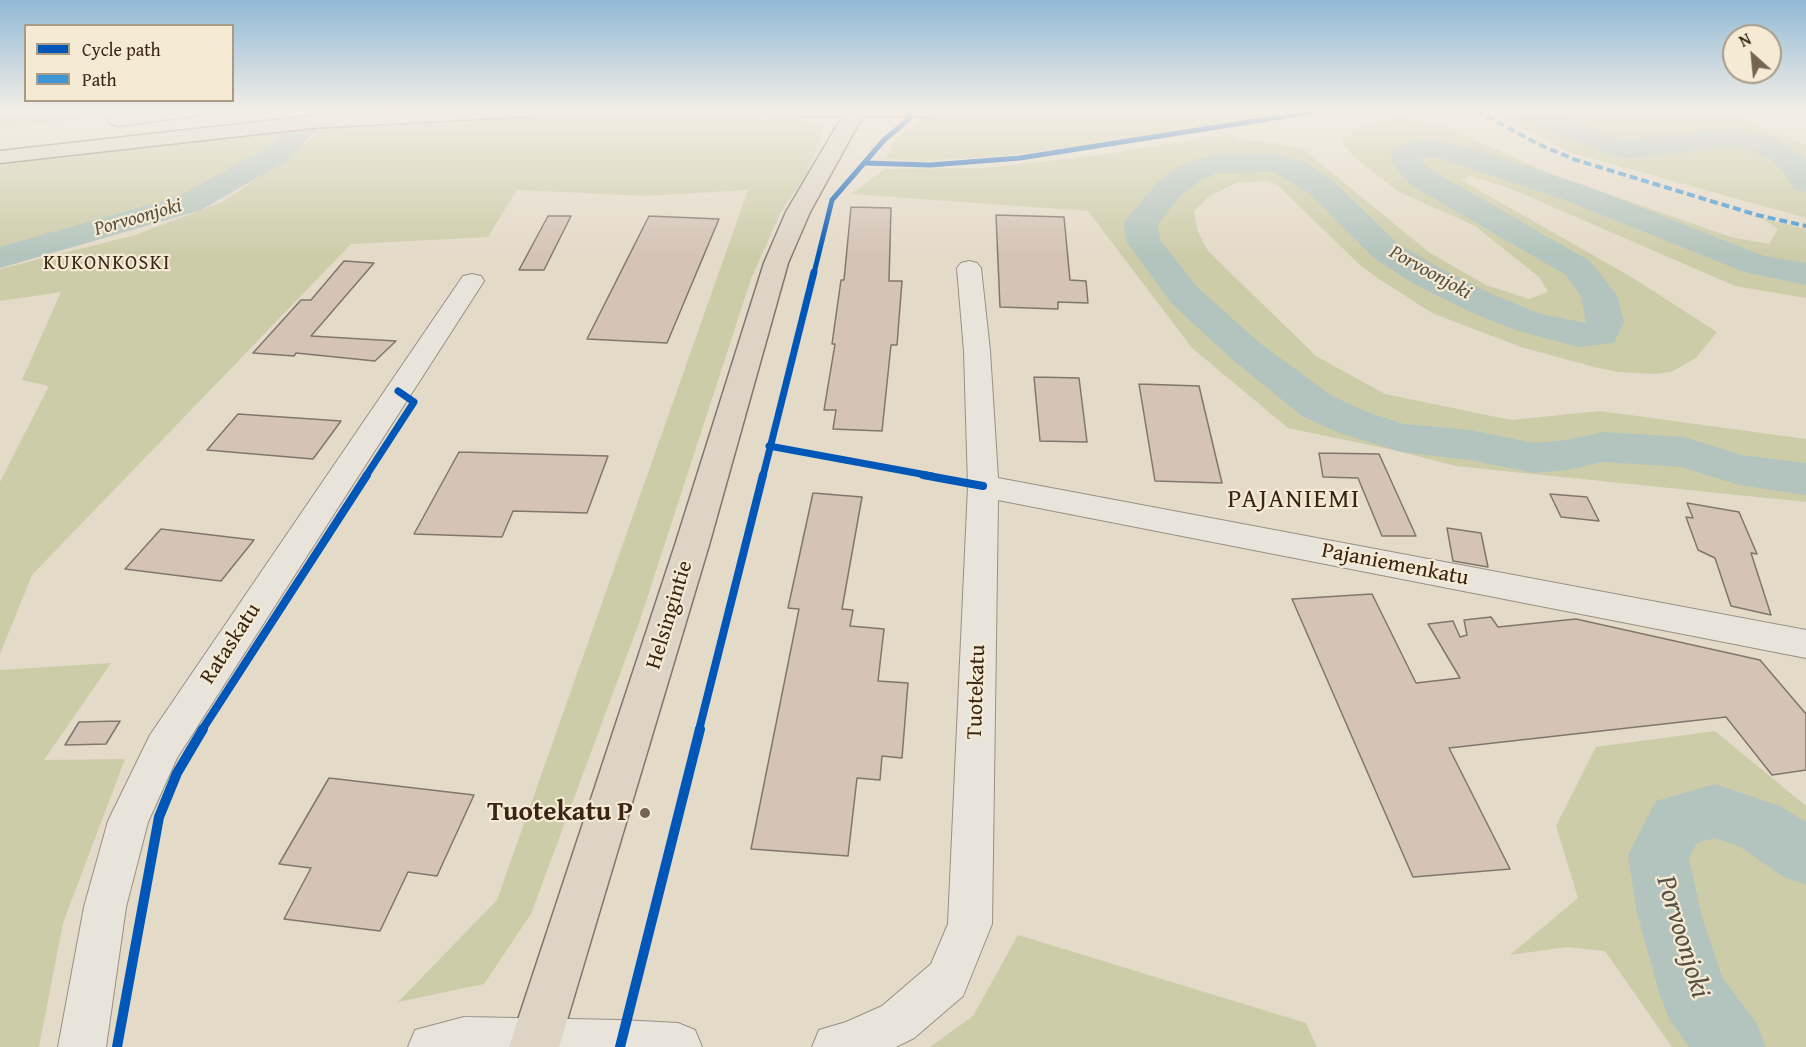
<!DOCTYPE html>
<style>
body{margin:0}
#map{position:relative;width:1806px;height:1047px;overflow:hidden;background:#e4dac8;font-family:"Gentium Book Plus",serif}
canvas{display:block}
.legend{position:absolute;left:24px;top:24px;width:210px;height:78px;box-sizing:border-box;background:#f5ead3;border:2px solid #aa9b87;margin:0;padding:8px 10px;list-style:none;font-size:18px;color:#3a2514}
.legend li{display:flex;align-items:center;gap:12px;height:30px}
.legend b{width:30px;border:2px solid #aa9b87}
.north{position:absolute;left:1722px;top:24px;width:60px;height:60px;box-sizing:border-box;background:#f5ead3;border:2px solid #aa9b87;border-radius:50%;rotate:333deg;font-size:16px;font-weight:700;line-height:24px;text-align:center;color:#3a2514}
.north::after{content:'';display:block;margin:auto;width:21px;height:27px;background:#766453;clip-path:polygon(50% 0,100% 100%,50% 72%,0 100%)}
</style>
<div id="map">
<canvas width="1806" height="1047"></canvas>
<ul class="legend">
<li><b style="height:8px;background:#0057b8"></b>Cycle path</li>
<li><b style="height:8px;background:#3e95d3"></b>Path</li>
</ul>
<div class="north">N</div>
</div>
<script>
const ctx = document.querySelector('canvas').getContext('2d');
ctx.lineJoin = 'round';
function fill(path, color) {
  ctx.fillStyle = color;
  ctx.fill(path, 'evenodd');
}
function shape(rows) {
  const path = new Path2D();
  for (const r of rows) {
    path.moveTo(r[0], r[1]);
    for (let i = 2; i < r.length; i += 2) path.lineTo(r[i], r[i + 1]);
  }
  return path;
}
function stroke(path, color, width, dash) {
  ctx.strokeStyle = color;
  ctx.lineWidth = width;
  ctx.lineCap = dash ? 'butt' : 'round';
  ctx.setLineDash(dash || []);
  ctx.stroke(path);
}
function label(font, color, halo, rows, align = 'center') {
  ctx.font = font + ' "Gentium Book Plus",serif';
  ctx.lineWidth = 4.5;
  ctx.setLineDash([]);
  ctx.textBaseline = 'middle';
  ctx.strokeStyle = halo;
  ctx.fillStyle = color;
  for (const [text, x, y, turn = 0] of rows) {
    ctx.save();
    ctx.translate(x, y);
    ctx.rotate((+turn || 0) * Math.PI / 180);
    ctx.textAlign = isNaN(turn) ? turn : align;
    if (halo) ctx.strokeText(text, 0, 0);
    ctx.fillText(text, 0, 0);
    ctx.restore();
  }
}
fill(shape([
 [0,110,152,110,0,129],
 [996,110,1301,110,1119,141,1006,156,920,161,886,159,894,139,913,127,919,117],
 [1488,110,1718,110,1806,145,1806,218,1569,152],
 [535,116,800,119,816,124,823,131,807,173,781,212,751,279,639,623,531,914,484,984,398,1002,497,900,748,190,646,196,517,190,488,237,351,244,32,575,0,654,0,482,49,386,22,380,61,292,0,301,0,269,135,235,222,202,285,160,323,128],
 [1402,118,1445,127,1551,174,1731,237,1769,244,1778,229,1761,218,1806,229,1806,298,1735,286,1509,188,1470,176,1461,180,1633,278,1717,332,1696,358,1671,372,1654,374,1618,372,1594,367,1521,347,1432,313,1379,279,1361,266,1276,184,1267,181,1236,183,1210,196,1194,211,1198,232,1208,251,1316,356,1385,394,1511,420,1600,411,1806,439,1806,502,1455,466,1398,451,1288,428,1192,348,1088,211,851,194,885,169,985,168,1098,155,1230,134,1238,140,1269,142,1303,149,1430,253,1486,285,1529,299,1548,292,1539,277,1475,226,1399,192,1354,157,1341,141,1366,123],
 [291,131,261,157,180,197,0,249,0,163],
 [111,663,44,760,125,759,63,923,39,1047,0,1047,0,670],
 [1715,731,1806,806,1806,1047,1672,1047,1605,951,1567,947,1510,955,1578,898,1556,826,1596,747],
 [1018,935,1306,1023,1317,1047,930,1047,973,1016]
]), '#cdcca9');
fill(shape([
 [306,110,336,110,287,161,201,210,0,268,0,247,179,196,265,149,306,110],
 [1513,110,1549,110,1615,138,1631,140,1733,129,1774,138,1793,148,1806,160,1806,192,1795,190,1783,172,1771,160,1754,151,1733,147,1631,158,1609,155,1540,128,1517,116,1513,110],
 [1435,139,1474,149,1584,185,1764,256,1806,263,1806,285,1744,272,1562,199,1435,157,1422,158,1422,161,1431,170,1590,261,1617,295,1624,322,1614,343,1578,347,1515,330,1468,311,1414,284,1374,258,1309,193,1273,172,1217,173,1201,180,1179,197,1158,224,1160,240,1198,288,1261,344,1332,396,1367,412,1404,424,1470,430,1534,443,1567,440,1603,432,1684,437,1742,455,1806,463,1806,495,1739,485,1681,467,1603,462,1567,470,1534,473,1470,460,1401,452,1337,432,1302,416,1233,360,1172,304,1126,241,1124,223,1129,216,1157,183,1179,166,1212,155,1277,154,1306,163,1331,179,1398,244,1440,268,1494,295,1541,314,1586,323,1581,296,1566,275,1409,184,1392,163,1391,153,1395,147,1415,140,1435,139],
 [1715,784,1780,806,1806,822,1806,885,1784,877,1740,847,1715,838,1697,843,1689,858,1701,913,1722,977,1756,1022,1766,1047,1689,1047,1670,1020,1660,996,1637,913,1628,855,1656,801,1715,784]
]), '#b2c4bd');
const building = shape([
 [851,207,891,208,889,281,902,281,897,345,891,345,882,431,833,429,836,410,824,410,835,344,832,344,841,280,844,280,851,207],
 [996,215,1064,217,1070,280,1086,281,1088,303,1058,302,1058,309,1000,307,996,215],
 [548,216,571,216,544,270,519,270,548,216],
 [649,216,719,219,667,343,587,339,649,216],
 [344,261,374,263,311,336,396,341,375,361,296,353,294,356,253,353,301,300,311,300,344,261],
 [1034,377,1079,378,1087,442,1040,441,1034,377],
 [1139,384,1199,386,1222,483,1155,481,1139,384],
 [238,414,341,421,313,459,207,450,238,414],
 [459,452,608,456,587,513,513,511,502,537,414,534,459,452],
 [1319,453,1379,454,1416,536,1382,536,1358,478,1323,477,1319,453],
 [813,493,862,497,842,609,853,610,850,626,884,629,878,681,908,683,902,758,882,756,880,780,857,778,848,856,751,849,799,609,788,608,813,493],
 [1550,494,1587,497,1599,521,1561,517,1550,494],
 [1687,503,1739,512,1757,554,1751,553,1771,615,1731,606,1715,558,1698,550,1686,517,1693,518,1687,503],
 [1447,528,1481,533,1488,567,1453,561,1447,528],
 [161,529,254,540,221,581,125,569,161,529],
 [1372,594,1416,683,1460,678,1428,624,1453,621,1460,637,1467,635,1464,620,1491,617,1498,627,1576,619,1760,660,1806,714,1806,770,1772,775,1726,717,1449,748,1510,869,1413,877,1292,599,1372,594],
 [120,721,106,744,65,745,79,722,120,721],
 [329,778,474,795,437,876,408,872,380,931,284,919,311,868,279,864,329,778]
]);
fill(building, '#d5c3b6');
stroke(building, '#80776c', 1.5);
const minor = shape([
 [969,261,977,263,981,268,990,351,998,478,1806,630,1806,658,998,500,992,924,963,996,914,1038,896,1047,812,1047,819,1030,846,1022,882,1006,931,964,948,924,968,486,964,351,957,268,961,263,969,261],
 [472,274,481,276,484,281,177,758,148,822,126,907,106,1047,58,1047,84,907,108,821,150,735,463,276,472,274],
 [464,1017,621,1020,678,1023,695,1030,702,1047,408,1047,415,1030,464,1017]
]);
const major = shape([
 [846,110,866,110,810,212,788,263,709,545,559,1047,509,1047,675,545,764,263,786,212,846,110]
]);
const highway = shape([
 [148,110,204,110,201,114,194,116,118,126,111,124,108,120,111,116,148,110],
 [421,110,542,110,539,114,532,116,311,128,0,163,0,151,311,116,421,110],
 [765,110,938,110,935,114,928,116,775,116,768,114,765,110]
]);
stroke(minor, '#989084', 2);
stroke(major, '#80776c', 3);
stroke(highway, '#80776c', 3);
fill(minor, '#e9e4db');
fill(major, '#ddd4c5');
fill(highway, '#ddd4c5');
stroke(shape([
 [1476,110,1538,144,1576,160,1757,215,1806,226]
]), '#3e95d3', 4, [8, 4]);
stroke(shape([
 [866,163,930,165,1020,158,1325,110],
 [814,273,832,200,884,140,909,119,909,110]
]), '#0057b8', 5);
stroke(shape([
 [769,446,932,476],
 [366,476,414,402,398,391],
 [763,476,814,272]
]), '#0057b8', 7);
stroke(shape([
 [923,475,983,486],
 [202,730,367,475],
 [699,730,763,475]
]), '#0057b8', 8);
stroke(shape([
 [117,1047,159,817,177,773,203,729],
 [620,1047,700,729]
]), '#0057b8', 10);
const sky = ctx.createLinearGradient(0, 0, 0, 257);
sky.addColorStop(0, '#92bad7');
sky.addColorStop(0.43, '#f3eee6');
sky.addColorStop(1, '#f3eee600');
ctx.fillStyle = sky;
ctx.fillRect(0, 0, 1806, 257);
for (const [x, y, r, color] of [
 [645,813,6,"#766453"]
]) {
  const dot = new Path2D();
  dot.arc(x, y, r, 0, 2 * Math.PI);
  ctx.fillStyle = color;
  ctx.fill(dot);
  stroke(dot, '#f5ead3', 2);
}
label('italic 20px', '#575245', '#f5ead3', [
 ["Porvoonjoki",138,218,-16],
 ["Porvoonjoki",1430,273,29]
]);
ctx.letterSpacing = '1.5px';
label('20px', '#3a2514', '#f5ead3', [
 ["KUKONKOSKI",107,264]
]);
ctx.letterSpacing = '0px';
label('22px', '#3a2514', '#f5ead3', [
 ["Pajaniemenkatu",1395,565,11],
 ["Helsingintie",670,615,-73],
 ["Rataskatu",231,644,-57],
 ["Tuotekatu",977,692,-88]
]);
ctx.letterSpacing = '1.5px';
label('26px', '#3a2514', '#f5ead3', [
 ["PAJANIEMI",1294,500]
]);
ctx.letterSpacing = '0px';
label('bold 27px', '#3a2514', '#f5ead3', [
 ["Tuotekatu P",633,813]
], 'right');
label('italic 28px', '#575245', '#f5ead3', [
 ["Porvoonjoki",1682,937,73]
]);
</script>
